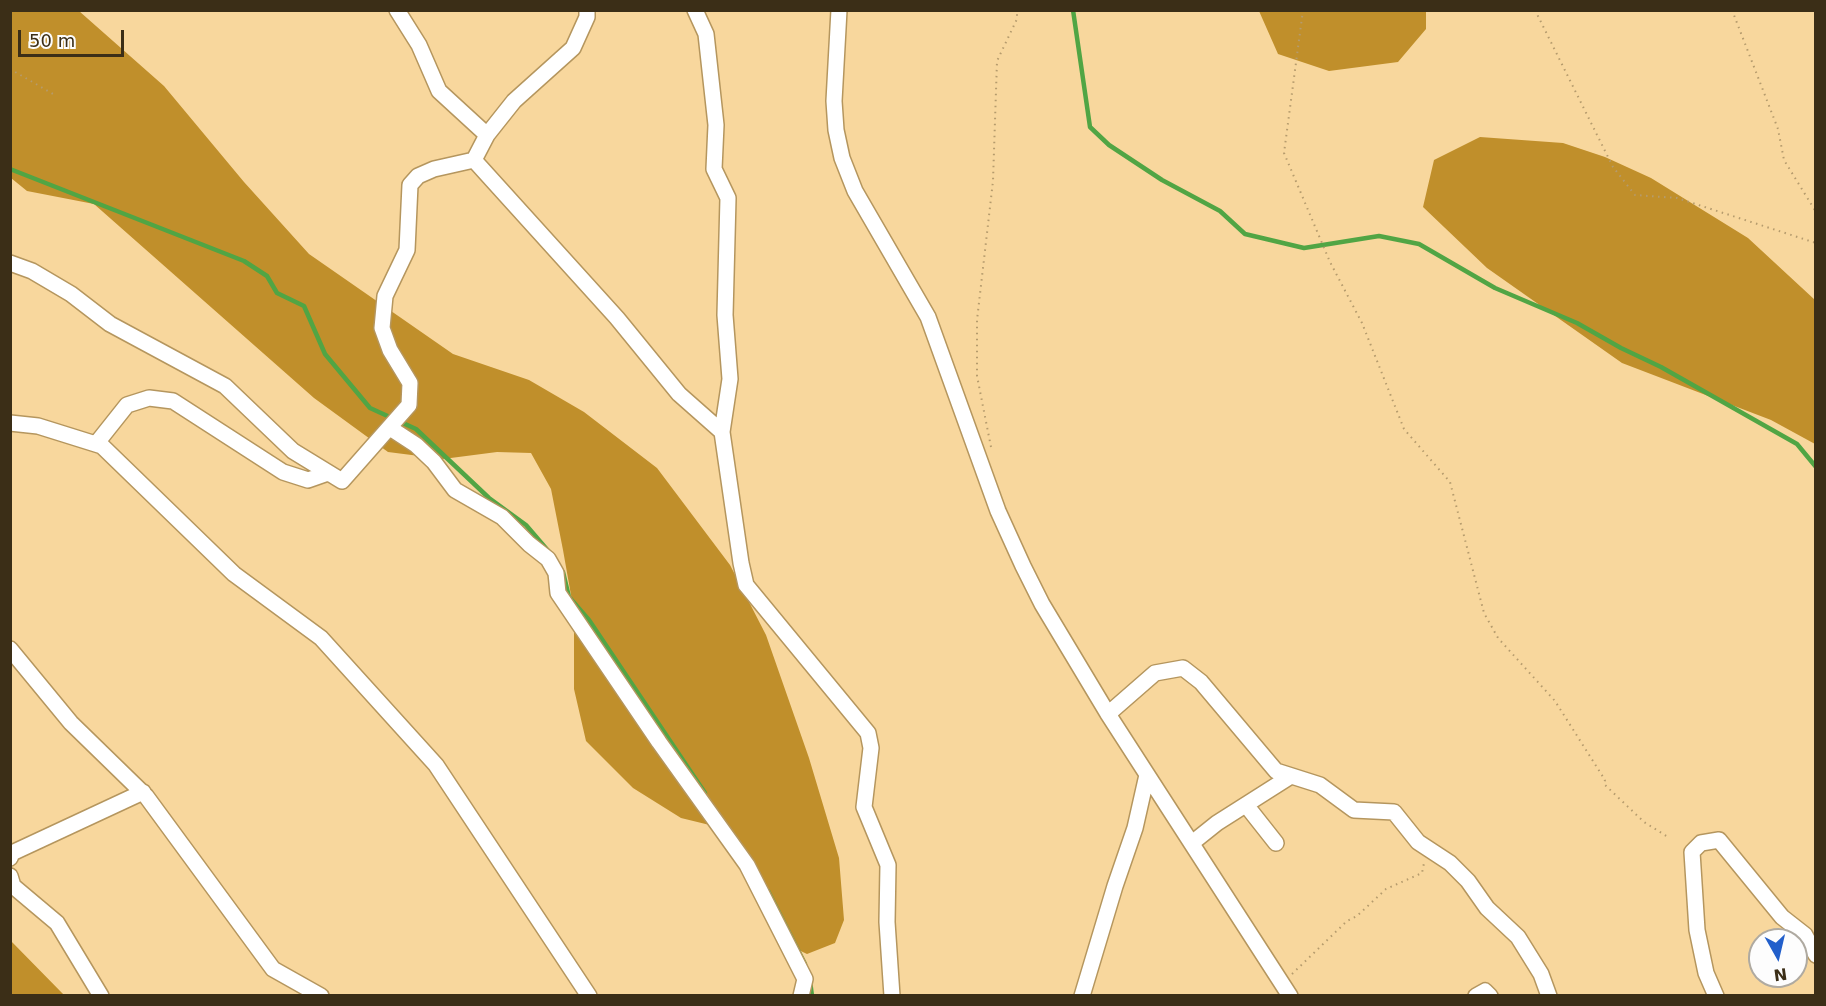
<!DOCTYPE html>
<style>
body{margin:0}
#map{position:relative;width:1826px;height:1006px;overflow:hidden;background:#f8d79d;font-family:"DejaVu Sans",sans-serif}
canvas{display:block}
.frame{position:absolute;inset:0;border:12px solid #3b2e17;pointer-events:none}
.north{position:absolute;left:1748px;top:928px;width:60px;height:60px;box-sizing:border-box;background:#fdfdfd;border:2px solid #afaaa1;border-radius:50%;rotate:172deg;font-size:16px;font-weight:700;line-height:24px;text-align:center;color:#3b2e17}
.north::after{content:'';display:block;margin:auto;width:21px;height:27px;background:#225fcb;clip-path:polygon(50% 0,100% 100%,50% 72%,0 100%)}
.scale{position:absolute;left:18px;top:30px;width:106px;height:27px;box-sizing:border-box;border:3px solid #3b2e17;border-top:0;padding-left:8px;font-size:18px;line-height:21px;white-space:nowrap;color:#3b2e17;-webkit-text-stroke:4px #fdfdfd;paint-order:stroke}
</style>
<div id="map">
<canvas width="1826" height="1006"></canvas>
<div class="frame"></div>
<div class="north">N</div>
<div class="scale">50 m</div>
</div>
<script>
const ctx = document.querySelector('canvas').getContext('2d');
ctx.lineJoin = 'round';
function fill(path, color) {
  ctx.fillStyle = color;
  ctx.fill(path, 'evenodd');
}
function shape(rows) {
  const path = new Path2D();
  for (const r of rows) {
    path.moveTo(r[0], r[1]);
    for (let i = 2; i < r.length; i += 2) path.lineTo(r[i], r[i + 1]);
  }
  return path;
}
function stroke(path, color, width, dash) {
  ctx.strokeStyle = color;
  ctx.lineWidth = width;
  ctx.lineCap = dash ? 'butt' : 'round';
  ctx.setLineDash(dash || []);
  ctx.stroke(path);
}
fill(shape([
 [10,11,79,11,164,86,244,182,309,254,453,354,529,380,584,412,657,468,730,565,766,635,809,758,839,858,844,920,835,943,807,954,784,943,726,829,681,818,633,788,586,741,574,689,574,612,563,550,551,489,531,453,497,452,443,459,388,452,314,398,94,204,27,191,11,178],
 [1259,11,1426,11,1426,29,1398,62,1329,71,1278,54],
 [1480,137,1563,143,1605,157,1651,178,1748,238,1815,300,1815,444,1771,420,1622,363,1487,268,1423,207,1434,160],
 [10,941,11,941,64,995,11,995]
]), '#c08f2b');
stroke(shape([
 [1073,10,1090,127,1109,145,1162,180,1220,211,1245,234,1304,248,1379,236,1419,244,1495,288,1577,323,1621,348,1661,367,1797,444,1816,467],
 [10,169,244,261,267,276,277,293,304,306,325,354,370,408,416,429,489,498,526,525,550,553],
 [563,572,569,597,589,620,705,793],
 [768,891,805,964],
 [810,981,812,996]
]), '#51a544', 4.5);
const minor = shape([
 [397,10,419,45,439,91,487,135,474,160,617,318,679,394,722,432],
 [695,10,706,34,716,125,714,169,728,198,725,315,730,379,722,432,741,563,746,585,868,733,871,748,864,807,888,865,887,922,892,996],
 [839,10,834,101,836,130,842,158,855,191,928,317,998,511,1023,566,1042,604,1108,714,1290,996],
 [487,135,514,101,573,48,587,17,587,10],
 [10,263,32,271,71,294,110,324,225,386,293,451,342,481,409,405,410,383,390,350,382,328,385,296,407,250,410,185,418,176,434,169,474,160],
 [10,423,38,426,102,446,234,574,321,638,436,765,589,996],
 [390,428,416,445,434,462,455,490,502,517,529,544,548,559,556,573,558,593,659,742,747,865,805,979,801,996],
 [96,444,127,405,149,398,173,401,283,472,308,480,328,473],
 [10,649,71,723,146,796,273,969,321,996],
 [1108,714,1155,673,1183,668,1201,682,1276,771,1320,785,1354,810,1394,812,1418,842,1450,863,1468,881,1487,908,1518,937,1541,974,1549,996],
 [1246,805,1276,843],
 [1192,843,1217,823,1291,776],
 [10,858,12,853,143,792],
 [10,876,13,886,57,923,101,996],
 [1082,996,1115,886,1135,828,1147,775],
 [1476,996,1485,991,1490,996],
 [1716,996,1706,973,1697,930,1692,852,1701,843,1719,840,1782,917,1805,935,1816,955]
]);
stroke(minor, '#b5965e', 18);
stroke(shape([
 [1303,10,1284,153,1330,262,1362,323,1404,429,1450,482,1484,613,1498,638,1555,701,1605,780,1604,784,1644,822,1668,837],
 [1535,10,1613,167,1635,195,1677,198,1816,243],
 [1732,10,1778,129,1784,160,1816,212],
 [10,69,55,95],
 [991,447,977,376,977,320,993,181,997,61,1017,19,1017,10],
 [1292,974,1347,921,1357,916,1386,889,1422,873,1424,863]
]), '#b59b6d', 2, [1.5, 4.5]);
stroke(minor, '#fff', 15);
</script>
